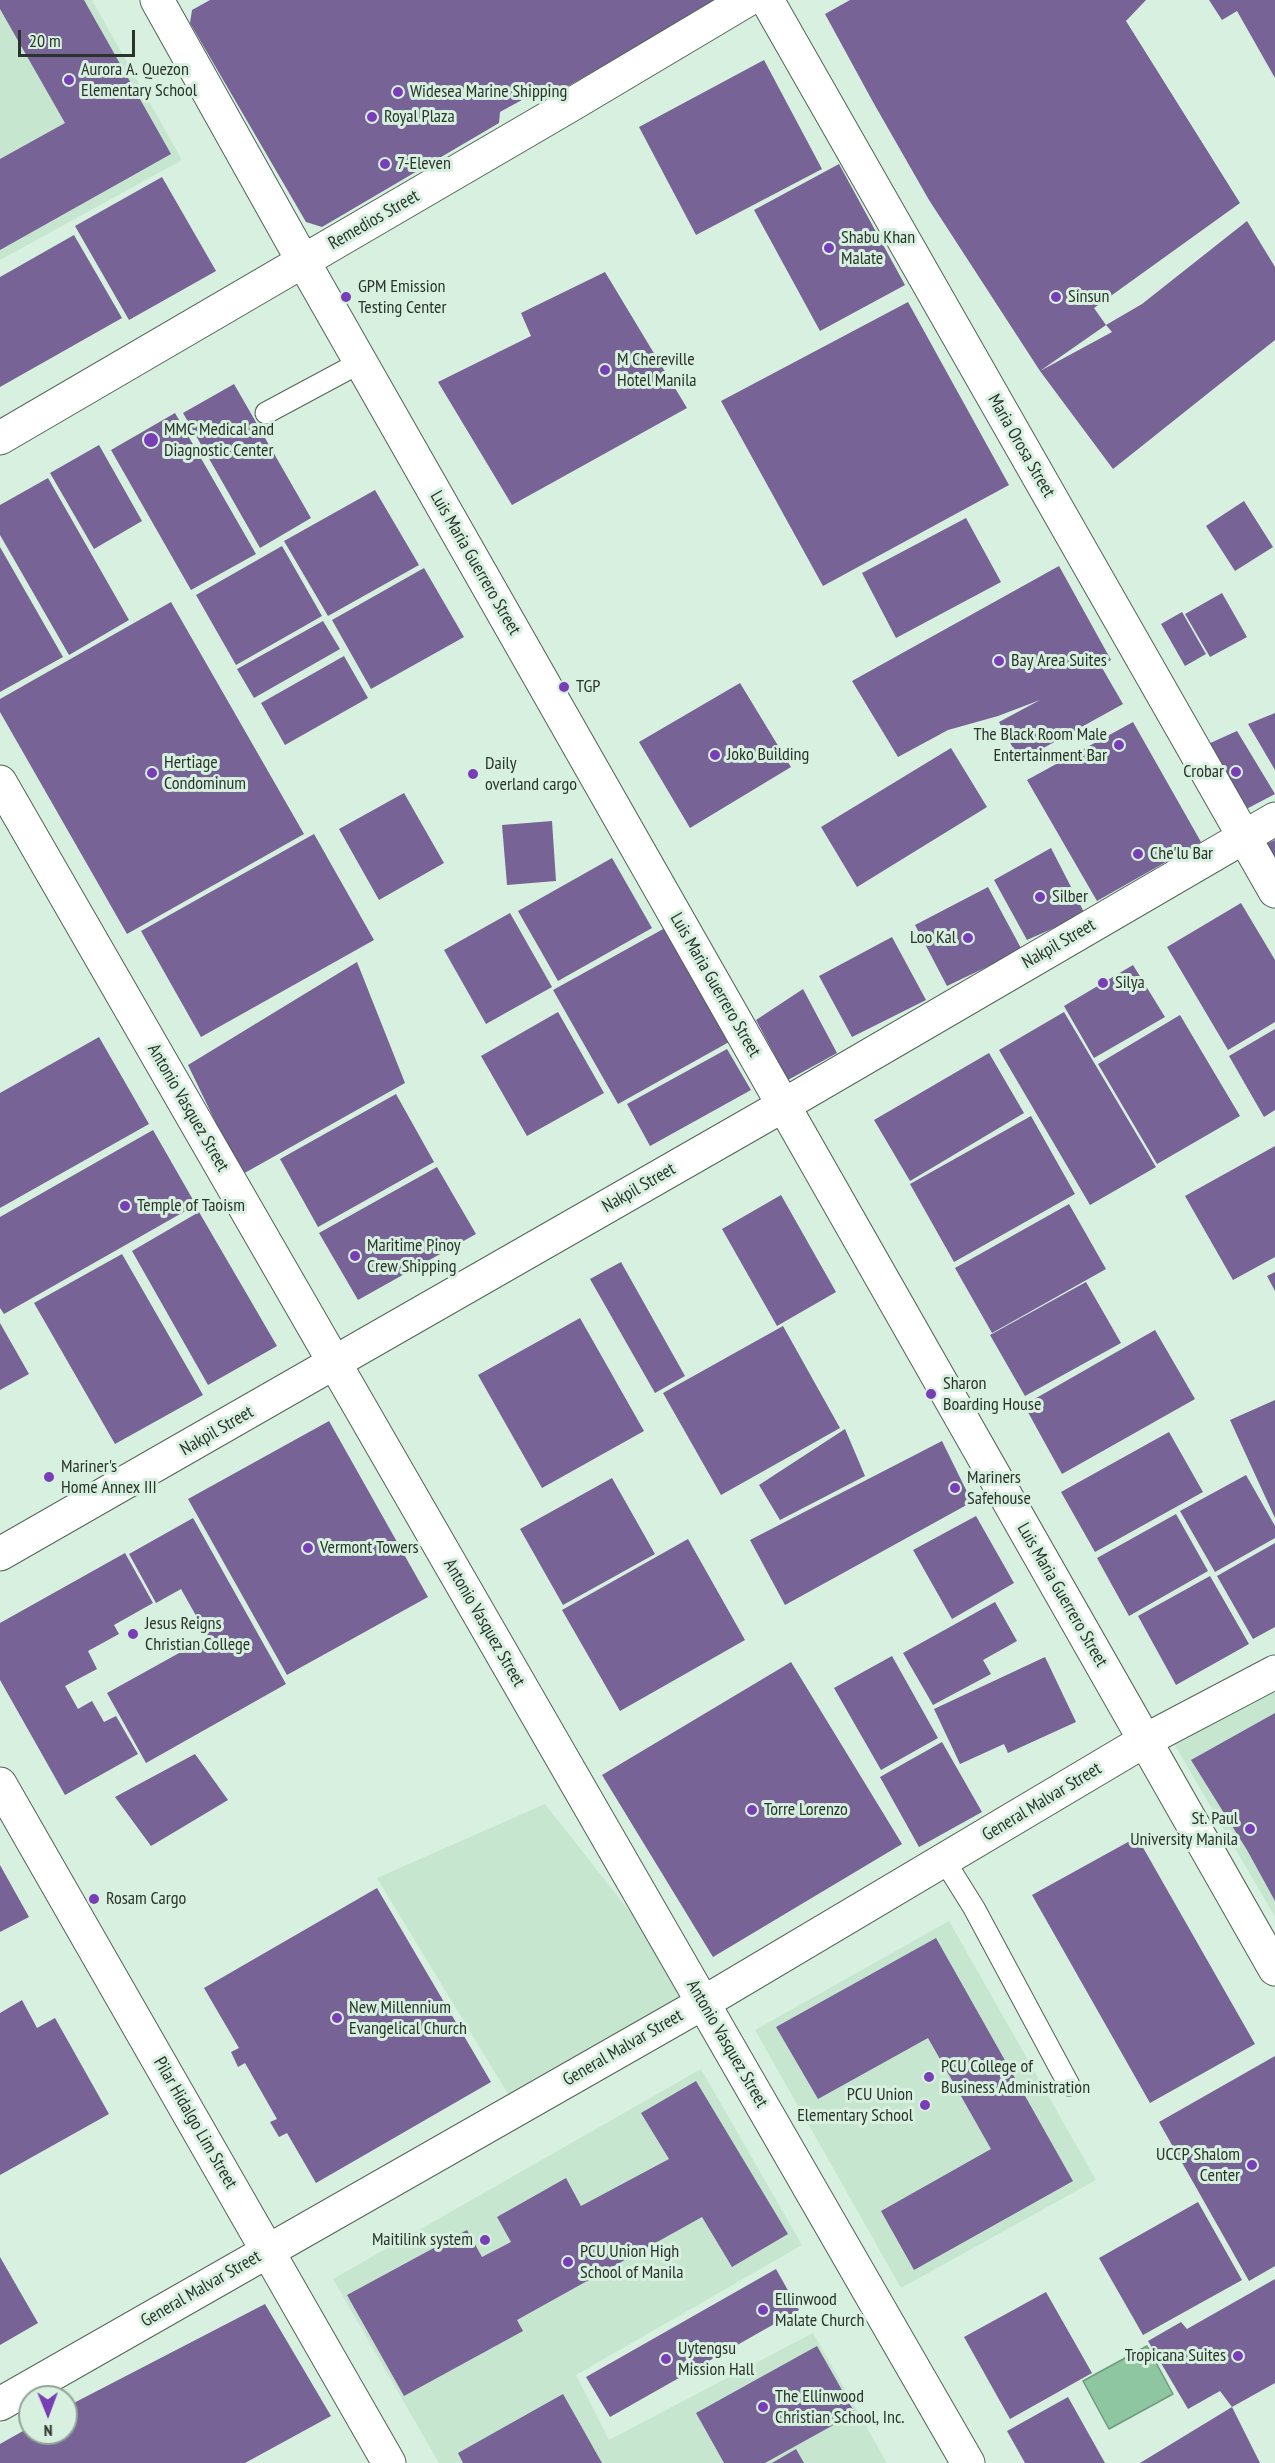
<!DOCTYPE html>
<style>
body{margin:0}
#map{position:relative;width:1275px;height:2463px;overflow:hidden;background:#d8f0df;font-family:"PT Sans Narrow",sans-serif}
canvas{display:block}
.north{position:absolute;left:18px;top:2385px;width:60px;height:60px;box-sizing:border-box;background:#d8f0df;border:2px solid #92a598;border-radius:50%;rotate:179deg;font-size:16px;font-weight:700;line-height:24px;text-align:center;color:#2a342d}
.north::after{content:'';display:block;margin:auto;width:21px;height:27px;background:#783eb5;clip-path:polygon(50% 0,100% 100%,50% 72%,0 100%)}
.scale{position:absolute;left:18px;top:30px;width:117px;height:27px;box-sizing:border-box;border:3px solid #2a342d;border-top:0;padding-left:8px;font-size:18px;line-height:21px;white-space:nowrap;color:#2a342d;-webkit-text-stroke:4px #d8f0df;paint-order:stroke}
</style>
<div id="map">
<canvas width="1275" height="2463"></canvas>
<div class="north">N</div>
<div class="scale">20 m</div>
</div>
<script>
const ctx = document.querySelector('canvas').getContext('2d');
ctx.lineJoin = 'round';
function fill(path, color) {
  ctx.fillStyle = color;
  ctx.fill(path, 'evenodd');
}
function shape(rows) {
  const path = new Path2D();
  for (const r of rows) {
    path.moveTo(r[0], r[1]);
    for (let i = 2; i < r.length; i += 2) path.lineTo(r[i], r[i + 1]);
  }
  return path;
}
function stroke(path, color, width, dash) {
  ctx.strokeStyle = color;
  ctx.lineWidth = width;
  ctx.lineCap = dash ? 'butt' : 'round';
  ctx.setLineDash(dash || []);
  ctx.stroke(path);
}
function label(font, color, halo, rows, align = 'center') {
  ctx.font = font + ' "PT Sans Narrow",sans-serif';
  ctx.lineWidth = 6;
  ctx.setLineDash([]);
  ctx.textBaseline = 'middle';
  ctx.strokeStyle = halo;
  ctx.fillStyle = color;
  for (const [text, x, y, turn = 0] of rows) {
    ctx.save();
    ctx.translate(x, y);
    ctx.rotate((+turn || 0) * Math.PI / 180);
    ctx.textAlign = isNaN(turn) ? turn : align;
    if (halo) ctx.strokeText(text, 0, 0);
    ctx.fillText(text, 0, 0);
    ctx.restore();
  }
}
fill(shape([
 [0,0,92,0,182,160,0,260],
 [1275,1684,1275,1917,1173,1742],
 [545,1804,693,1992,511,2099,377,1878],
 [949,1921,1096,2180,901,2288,755,2030],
 [701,2069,802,2245,576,2375,609,2440,813,2333,887,2463,439,2463,333,2279]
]), '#c6e6d0');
const water = shape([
 [1147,2346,1173,2394,1109,2429,1083,2381,1147,2346]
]);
fill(water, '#8dc6a0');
stroke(water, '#6f9a7e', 1.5);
fill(shape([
 [0,0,84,0,171,154,0,250,0,159,65,123,0,9],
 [210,0,719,0,542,101,531,95,500,112,499,123,322,227,306,222,190,23,192,10],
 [850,0,1146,0,1126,21,1240,203,1094,308,1106,325,1040,371,1112,332,1106,325,1142,304,1247,221,1275,267,1275,340,1113,469,1040,371,929,200,873,102,825,14],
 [1209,0,1275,0,1275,78,1237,11,1222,20],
 [764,60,822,169,696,235,639,127],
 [839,164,905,285,820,331,754,210],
 [162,177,216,271,129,320,75,226],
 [74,235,122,318,0,387,0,277],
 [605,272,687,408,512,505,438,382,531,336,521,313],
 [908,302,1009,485,823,586,721,401],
 [234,384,311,518,260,548,183,413],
 [175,413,256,554,191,590,111,450],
 [99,445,142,521,94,549,50,473],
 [48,478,129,620,69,655,0,535,0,505],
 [375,490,419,565,328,616,284,541],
 [1244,501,1273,547,1235,571,1206,526],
 [966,518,1001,582,896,638,862,573],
 [282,546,322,616,236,665,196,595],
 [0,547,63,657,0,692],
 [1059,566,1111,660,1101,666,1123,704,1020,761,999,722,1040,700,998,716,948,730,898,757,852,681],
 [424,568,464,637,371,689,332,620],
 [1222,593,1247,637,1210,657,1185,614],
 [171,602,304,834,127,934,0,712,0,699],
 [1182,612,1206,654,1185,666,1161,624],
 [323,621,340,649,254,698,237,669],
 [344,656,368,698,285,745,261,703],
 [740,683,791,767,690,828,639,742],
 [1275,713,1275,770,1248,724],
 [1133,722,1201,842,1097,901,1027,780],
 [1237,731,1275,794,1235,815,1197,749],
 [951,748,987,807,857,887,821,827],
 [404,793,444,863,379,900,339,829],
 [552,821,556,881,507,885,502,825],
 [314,834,374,940,201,1037,141,931],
 [1275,840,1275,866,1264,845],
 [1051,848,1085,914,1027,940,994,880],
 [612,858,652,928,558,981,518,911],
 [988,887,1022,950,947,986,915,925],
 [1241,903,1275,960,1275,1022,1228,1050,1167,947],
 [510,913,552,987,486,1024,444,950],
 [665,928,729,1042,618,1104,553,990],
 [892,937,926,1000,852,1037,819,976],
 [357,962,405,1083,241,1175,188,1065],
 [1133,965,1165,1017,1094,1058,1064,1006],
 [803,989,837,1053,788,1080,756,1020],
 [558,1012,604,1093,527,1136,481,1056],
 [1064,1012,1156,1167,1090,1205,999,1050],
 [1180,1015,1240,1116,1157,1164,1098,1064],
 [1275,1029,1275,1110,1264,1117,1229,1056],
 [99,1037,149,1124,0,1208,0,1093],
 [727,1049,751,1090,650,1146,627,1104],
 [989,1053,1024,1113,910,1181,874,1120],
 [396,1094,434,1162,318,1227,280,1159],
 [1031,1116,1075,1194,954,1262,910,1184],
 [153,1130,196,1205,4,1314,0,1308,0,1217],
 [1275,1146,1275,1257,1233,1280,1185,1196],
 [437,1167,476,1234,358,1300,319,1233],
 [781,1195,836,1292,777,1326,722,1229],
 [1069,1204,1106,1269,992,1333,955,1268],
 [199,1212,277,1346,208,1385,132,1251],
 [122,1254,203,1395,115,1444,34,1303],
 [621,1262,685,1376,655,1393,590,1279],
 [1275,1272,1275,1291,1267,1276],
 [1086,1282,1121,1343,1025,1396,990,1335],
 [580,1318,644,1431,542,1488,478,1375],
 [0,1323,29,1374,0,1390],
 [783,1326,840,1428,721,1495,663,1393],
 [1155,1330,1195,1399,1062,1474,1024,1405],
 [1275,1400,1275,1518,1230,1420],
 [329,1421,428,1597,287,1675,188,1499],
 [845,1429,865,1476,780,1520,759,1485],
 [1169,1432,1203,1492,1095,1552,1061,1492],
 [942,1441,972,1502,785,1605,750,1540],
 [1246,1475,1275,1526,1275,1538,1215,1572,1180,1511],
 [612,1478,655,1554,563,1605,520,1529],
 [1176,1514,1208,1571,1129,1616,1097,1558],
 [976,1516,1014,1583,952,1619,913,1550],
 [193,1518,286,1684,146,1763,107,1693,208,1637,181,1589,156,1603,129,1554],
 [688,1539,745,1640,620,1711,562,1610],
 [1275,1543,1275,1627,1253,1639,1217,1576],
 [125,1553,153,1603,114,1625,119,1634,88,1651,97,1669,65,1686,78,1709,92,1701,104,1722,116,1716,138,1754,65,1795,0,1680,0,1623],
 [1210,1576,1249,1644,1176,1685,1138,1616],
 [995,1602,1017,1641,983,1660,991,1674,933,1705,903,1653],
 [892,1656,938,1738,881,1770,834,1688],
 [1045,1657,1076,1722,1008,1753,1004,1744,960,1764,934,1709],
 [791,1662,902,1844,713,1957,602,1775],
 [1275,1713,1275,1901,1247,1850,1191,1760],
 [942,1742,982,1812,919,1847,880,1777],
 [195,1754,228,1800,151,1846,115,1797],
 [1137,1837,1255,2044,1150,2103,1032,1895],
 [0,1865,29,1917,0,1932],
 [377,1888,491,2082,316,2183,287,2133,279,2137,270,2122,277,2119,245,2063,238,2067,231,2052,239,2048,204,1988],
 [936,1938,1073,2181,914,2270,881,2211,991,2149,928,2038,818,2099,776,2027],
 [22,2000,37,2028,55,2018,109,2114,0,2175,0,2013],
 [1275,2056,1275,2266,1249,2281,1159,2122],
 [696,2081,788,2234,732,2267,702,2217,517,2320,523,2331,404,2396,347,2295,467,2230,482,2257,511,2242,497,2217,566,2178,581,2206,669,2159,641,2113],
 [1198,2202,1242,2280,1143,2335,1099,2258],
 [0,2257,38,2323,0,2345],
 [776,2269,799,2310,610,2417,586,2377],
 [1275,2279,1275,2383,1232,2407,1220,2391,1188,2409,1148,2341,1181,2322,1187,2329],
 [1046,2292,1092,2373,1010,2419,964,2337],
 [265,2304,331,2416,245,2463,0,2463,0,2444,30,2427,30,2433,66,2433,66,2407],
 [817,2346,855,2413,765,2463,724,2463,696,2413],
 [563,2394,602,2463,463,2463,458,2453],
 [1068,2397,1105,2463,1025,2463,1007,2431],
 [1232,2407,1260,2463,1140,2463],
 [796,2449,804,2463,772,2463]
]), '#776395');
const service = shape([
 [266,413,361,362],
 [944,1860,974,1908,1069,2085]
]);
const minor = shape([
 [157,0,303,261,1275,1969],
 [767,0,1275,891],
 [0,782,968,2463],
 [0,1784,389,2463],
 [0,2404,703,2003,1144,1741,1275,1672]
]);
const tertiary = shape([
 [0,438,569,106,747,0],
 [0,1554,784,1105,1275,819]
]);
stroke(service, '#506557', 23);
stroke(minor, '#506557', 35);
stroke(tertiary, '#506557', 35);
stroke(service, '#fff', 21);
stroke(minor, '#fff', 33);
stroke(tertiary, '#fff', 33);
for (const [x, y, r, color] of [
 [69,80,6,"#783eb5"],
 [398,92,6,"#783eb5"],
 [372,117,6,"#783eb5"],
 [385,164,6,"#783eb5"],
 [829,248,6,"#783eb5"],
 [346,297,6,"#783eb5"],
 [1056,297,6,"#783eb5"],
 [605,370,6,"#783eb5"],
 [151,440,8,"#783eb5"],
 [999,661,6,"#783eb5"],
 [564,687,6,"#783eb5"],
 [1119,745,6,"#783eb5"],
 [715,755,6,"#783eb5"],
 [1236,772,6,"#783eb5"],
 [152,773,6,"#783eb5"],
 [473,774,6,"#783eb5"],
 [1138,854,6,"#783eb5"],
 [1040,897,6,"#783eb5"],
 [968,938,6,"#783eb5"],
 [1103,983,6,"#783eb5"],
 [125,1206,6,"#783eb5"],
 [355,1256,6,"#783eb5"],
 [931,1394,6,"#783eb5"],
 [49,1477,6,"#783eb5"],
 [955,1488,6,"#783eb5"],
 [308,1548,6,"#783eb5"],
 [133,1634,6,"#783eb5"],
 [752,1810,6,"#783eb5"],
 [1250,1829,6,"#783eb5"],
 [94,1899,6,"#783eb5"],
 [337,2018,6,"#783eb5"],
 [929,2077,6,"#783eb5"],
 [925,2105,6,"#783eb5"],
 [1252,2165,6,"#783eb5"],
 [485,2240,6,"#783eb5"],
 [568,2262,6,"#783eb5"],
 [763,2310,6,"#783eb5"],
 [1238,2356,6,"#783eb5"],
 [666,2359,6,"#783eb5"],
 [763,2407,6,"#783eb5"]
]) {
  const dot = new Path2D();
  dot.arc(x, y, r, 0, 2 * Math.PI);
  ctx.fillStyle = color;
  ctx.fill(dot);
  stroke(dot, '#d8f0df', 2);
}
label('18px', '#2a342d', '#d8f0df', [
 ["Aurora A. Quezon",81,70],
 ["Elementary School",81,91],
 ["Widesea Marine Shipping",410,92],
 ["Royal Plaza",384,117],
 ["7-Eleven",397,164],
 ["Shabu Khan",841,238],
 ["Malate",841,259],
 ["GPM Emission",358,287],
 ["Testing Center",358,308],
 ["Sinsun",1068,297],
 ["M Chereville",617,360],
 ["Hotel Manila",617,381],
 ["MMC Medical and",164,430],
 ["Diagnostic Center",164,451],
 ["Bay Area Suites",1011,661],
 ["TGP",576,687],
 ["The Black Room Male",1107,735,"right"],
 ["Entertainment Bar",1107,756,"right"],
 ["Joko Building",727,755],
 ["Hertiage",164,763],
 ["Condominum",164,784],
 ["Daily",485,764],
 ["overland cargo",485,785],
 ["Crobar",1224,772,"right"],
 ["Che'lu Bar",1150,854],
 ["Silber",1052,897],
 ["Loo Kal",956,938,"right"],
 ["Silya",1115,983],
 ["Temple of Taoism",137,1206],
 ["Maritime Pinoy",367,1246],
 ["Crew Shipping",367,1267],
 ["Sharon",943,1384],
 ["Boarding House",943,1405],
 ["Mariner's",61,1467],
 ["Home Annex III",61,1488],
 ["Mariners",967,1478],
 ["Safehouse",967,1499],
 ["Vermont Towers",320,1548],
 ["Jesus Reigns",145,1624],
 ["Christian College",145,1645],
 ["Torre Lorenzo",764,1810],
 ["St. Paul",1238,1819,"right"],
 ["University Manila",1238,1840,"right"],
 ["Rosam Cargo",106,1899],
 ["New Millennium",349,2008],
 ["Evangelical Church",349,2029],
 ["PCU College of",941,2067],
 ["Business Administration",941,2088],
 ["PCU Union",913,2095,"right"],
 ["Elementary School",913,2116,"right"],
 ["UCCP Shalom",1240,2155,"right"],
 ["Center",1240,2176,"right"],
 ["Maitilink system",473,2240,"right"],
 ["PCU Union High",580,2252],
 ["School of Manila",580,2273],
 ["Ellinwood",775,2300],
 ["Malate Church",775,2321],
 ["Uytengsu",678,2349],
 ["Mission Hall",678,2370],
 ["Tropicana Suites",1226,2356,"right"],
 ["The Ellinwood",775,2397],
 ["Christian School, Inc.",775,2418]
], 'left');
label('18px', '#2a342d', '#d8f0df', [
 ["Remedios Street",374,220,-30],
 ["Maria Orosa Street",1021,446,60],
 ["Luis Maria Guerrero Street",475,563,60],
 ["Nakpil Street",1059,944,-30],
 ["Luis Maria Guerrero Street",715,985,60],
 ["Antonio Vasquez Street",188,1108,60],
 ["Nakpil Street",639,1188,-30],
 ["Nakpil Street",217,1431,-30],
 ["Luis Maria Guerrero Street",1062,1595,60],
 ["Antonio Vasquez Street",484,1623,60],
 ["General Malvar Street",1042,1802,-31],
 ["Antonio Vasquez Street",727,2044,60],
 ["General Malvar Street",623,2048,-30],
 ["Pilar Hidalgo Lim Street",195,2123,60],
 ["General Malvar Street",201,2289,-30]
]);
</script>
